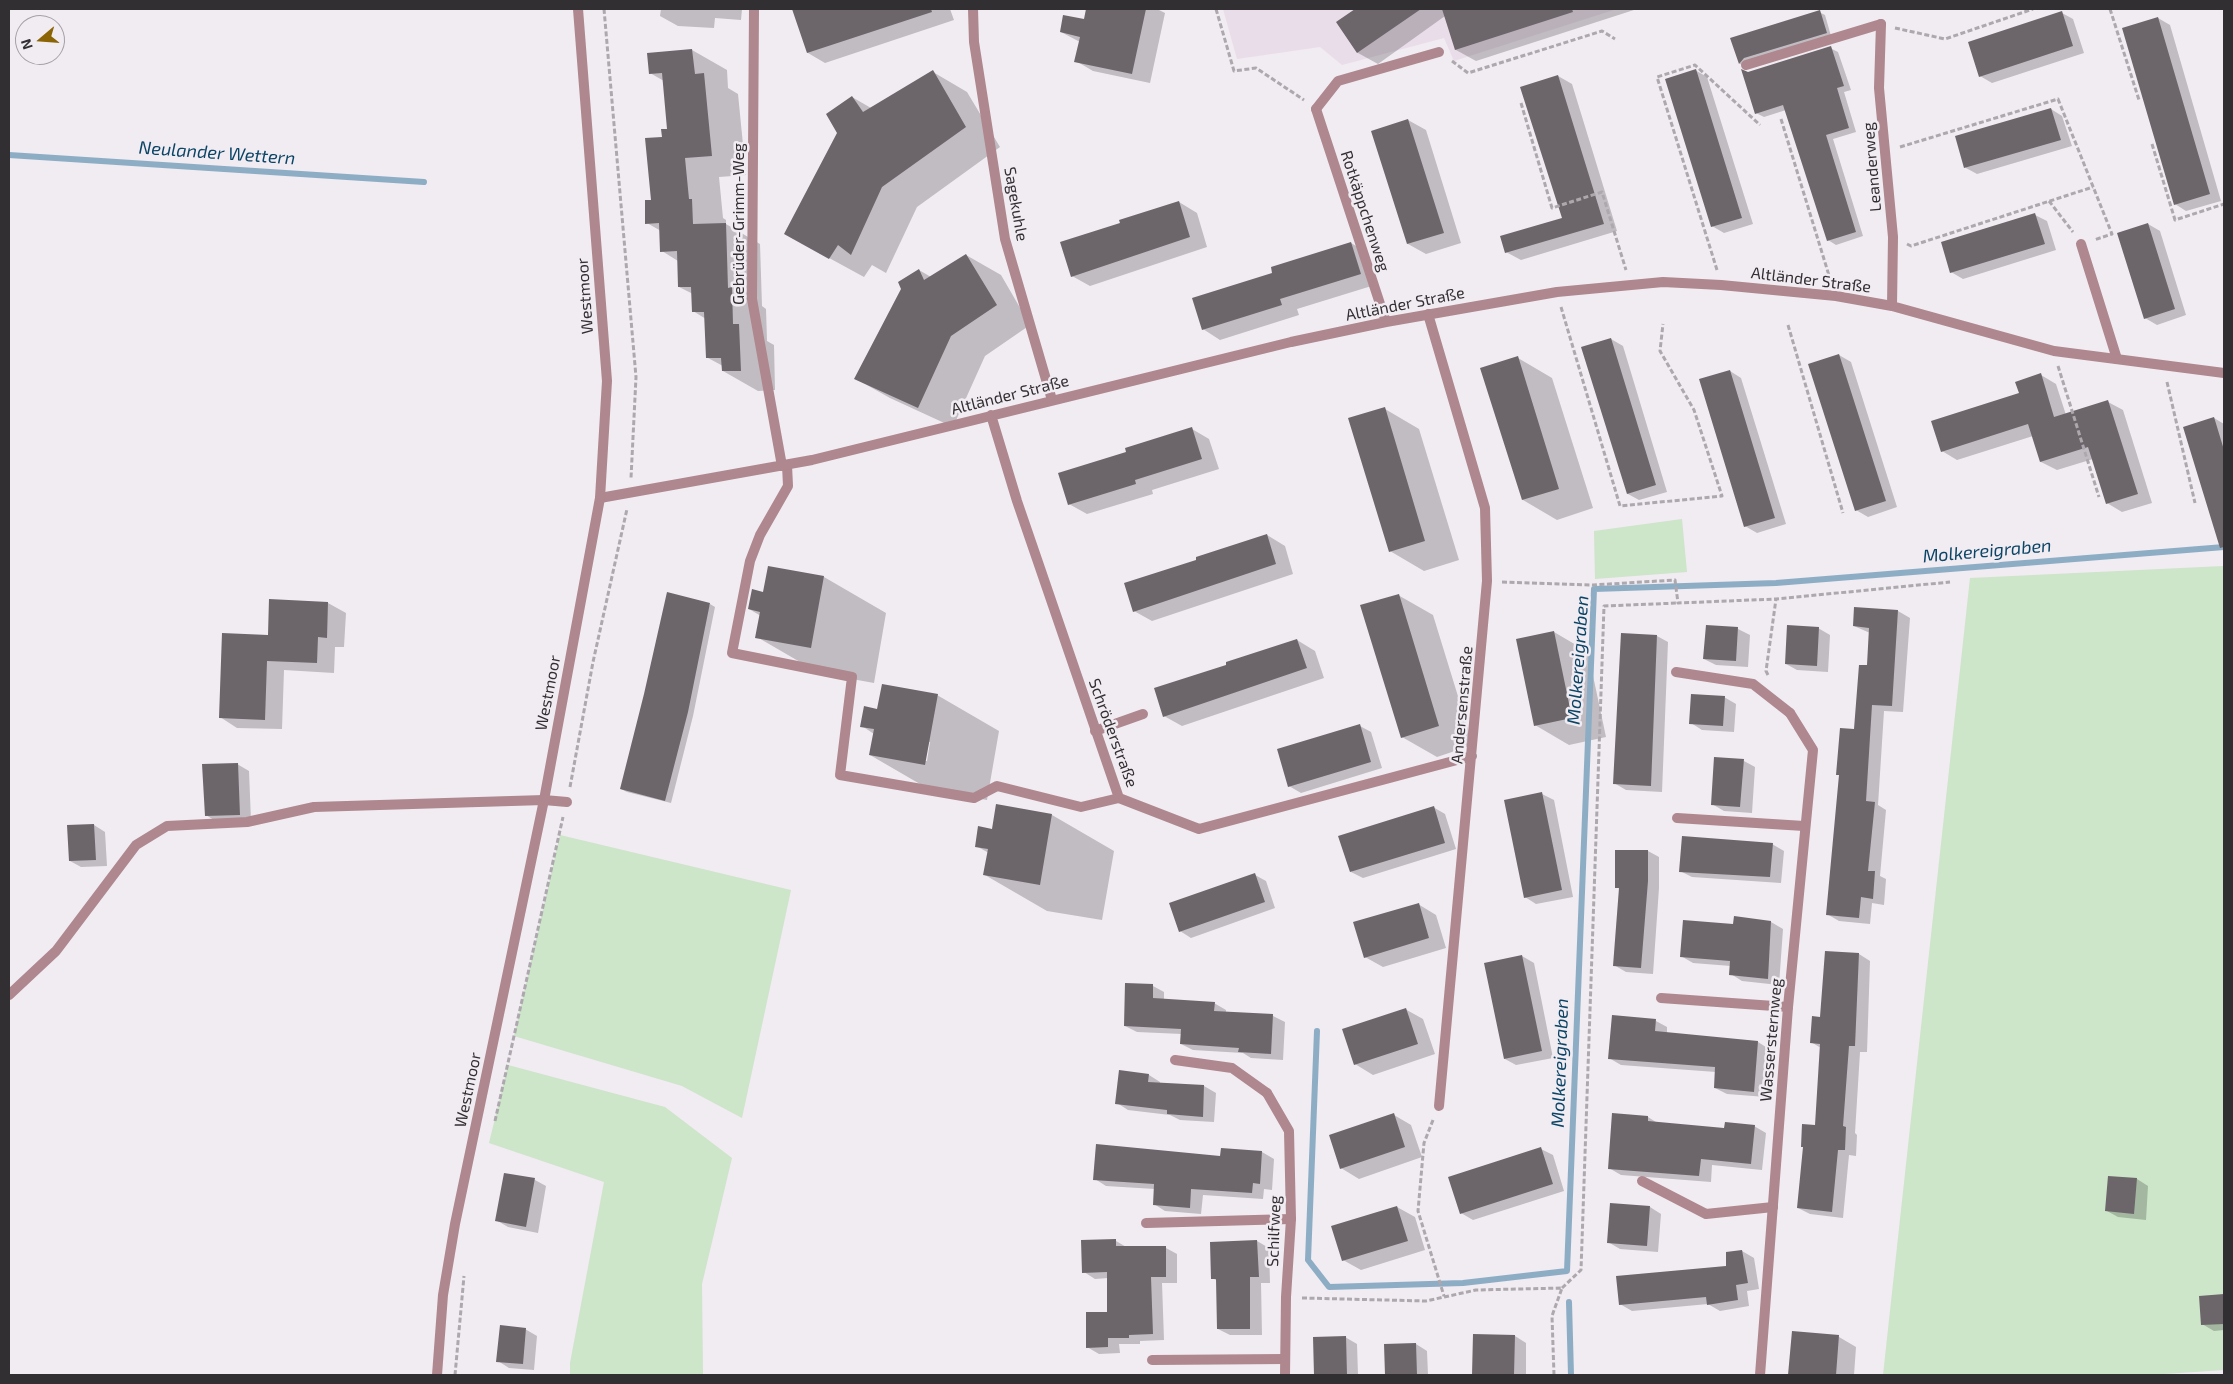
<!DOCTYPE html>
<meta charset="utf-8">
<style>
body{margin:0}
#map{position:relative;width:2233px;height:1384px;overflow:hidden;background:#f1ebf2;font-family:"Exo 2",sans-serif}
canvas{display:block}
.frame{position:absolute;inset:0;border:10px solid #322f32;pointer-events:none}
.north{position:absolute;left:15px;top:15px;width:50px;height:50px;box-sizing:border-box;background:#f1ebf2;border:1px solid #a5a0a5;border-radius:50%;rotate:252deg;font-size:14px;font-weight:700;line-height:20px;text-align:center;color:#322f32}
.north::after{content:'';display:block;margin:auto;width:18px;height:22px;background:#8b6505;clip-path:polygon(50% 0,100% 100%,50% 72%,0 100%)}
</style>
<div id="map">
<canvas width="2233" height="1384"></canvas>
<div class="frame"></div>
<div class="north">N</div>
</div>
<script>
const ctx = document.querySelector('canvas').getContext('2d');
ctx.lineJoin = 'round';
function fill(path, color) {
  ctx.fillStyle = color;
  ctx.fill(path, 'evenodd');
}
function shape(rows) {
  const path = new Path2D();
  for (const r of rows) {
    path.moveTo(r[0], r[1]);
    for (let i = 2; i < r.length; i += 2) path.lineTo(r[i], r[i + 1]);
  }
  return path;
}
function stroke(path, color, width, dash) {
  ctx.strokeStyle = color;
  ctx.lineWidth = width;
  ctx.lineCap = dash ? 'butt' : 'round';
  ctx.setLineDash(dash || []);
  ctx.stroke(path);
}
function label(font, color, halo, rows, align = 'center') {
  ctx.font = font + ' "Exo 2",sans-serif';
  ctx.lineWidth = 5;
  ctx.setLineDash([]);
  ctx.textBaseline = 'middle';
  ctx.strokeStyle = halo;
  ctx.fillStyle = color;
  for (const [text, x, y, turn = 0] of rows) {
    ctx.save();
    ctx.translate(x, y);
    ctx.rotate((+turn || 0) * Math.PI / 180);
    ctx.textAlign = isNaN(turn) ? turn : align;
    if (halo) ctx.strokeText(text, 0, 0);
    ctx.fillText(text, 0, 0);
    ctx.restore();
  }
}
fill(shape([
 [1223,9,1617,9,1454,61,1444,38,1342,65,1320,47,1237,59]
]), '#e9dde9');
fill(shape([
 [1682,519,1687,572,1595,579,1594,531],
 [2224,566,2224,1370,2150,1375,1883,1375,1970,578],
 [560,835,791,890,742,1118,682,1086,514,1036],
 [508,1065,665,1107,732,1158,702,1284,703,1375,570,1375,570,1363,604,1182,489,1143]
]), '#cde5c9');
fill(shape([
 [661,9,742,9,741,20,715,18,714,28,678,26,660,16],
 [793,9,950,9,954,20,825,63,808,53],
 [1087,9,1157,9,1165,13,1150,83,1093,71,1076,61,1080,42,1061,32,1085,21],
 [1357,9,1637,9,1476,61,1456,50,1445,16,1378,64,1358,53,1337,23],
 [1819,12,1825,15,1831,36,1745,66,1740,64,1732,39],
 [2062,13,2073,19,2084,53,1992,83,1980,76],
 [2158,18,2170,25,2221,201,2186,211,2175,204],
 [1830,48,1838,52,1851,90,1844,92,1856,132,1833,139,1863,236,1836,245,1828,240,1786,110,1764,117,1756,113,1748,73],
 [692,50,727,70,728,88,738,94,746,175,719,177,723,218,726,220,726,224,760,244,762,306,766,309,767,341,774,345,775,390,758,391,723,371,723,366,708,358,706,319,693,311,693,294,679,287,678,261,662,251,661,231,647,223,663,138,669,130,664,81,650,73,648,54],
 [1695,70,1707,77,1753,224,1724,233,1712,226],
 [933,72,967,92,1000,147,917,207,886,273,872,265,864,277,820,253,852,97,871,108],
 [1558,76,1572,84,1617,231,1521,260,1506,252,1564,218],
 [2051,109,2062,116,2072,146,1977,174,1966,168,1957,137],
 [1408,120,1426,130,1461,243,1426,254,1408,244],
 [1179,202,1197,213,1207,247,1090,286,1072,276,1122,224],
 [2035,215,2047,221,2056,250,1963,279,1951,272],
 [2148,224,2160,231,2186,315,2157,325,2145,318],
 [1351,243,1368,253,1378,284,1297,309,1299,315,1220,340,1203,329,1273,274],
 [966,255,1001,275,1030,325,985,356,953,427,890,398,856,379,919,270,931,277],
 [1611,339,1623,346,1667,492,1639,500,1628,494],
 [1839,355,1851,362,1897,507,1868,517,1856,510],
 [1518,358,1552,378,1593,508,1557,520,1523,500],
 [1730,371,1741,378,1786,524,1757,533,1745,526],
 [2041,375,2056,384,2066,415,2108,402,2123,410,2152,503,2122,512,2107,503,2093,459,2057,470,2041,462,2033,436,1957,460,1942,451,2020,394],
 [1385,409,1419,429,1459,560,1424,571,1390,551],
 [2214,418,2224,424,2224,527,2213,520],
 [1192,429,1209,439,1219,469,1152,490,1153,494,1087,514,1069,504,1128,453],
 [1267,535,1285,546,1293,574,1152,621,1134,611,1198,561],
 [824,577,886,613,874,683,819,673,757,637,761,616,749,609,764,593],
 [1398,595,1433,615,1473,745,1437,757,1402,737],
 [270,600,328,603,346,613,344,647,335,647,334,673,284,670,282,729,237,728,220,717,269,636],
 [710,604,715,607,693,716,671,803,627,792,621,789],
 [1856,608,1898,611,1910,618,1903,712,1884,711,1878,805,1886,810,1880,876,1886,879,1884,905,1872,903,1870,924,1839,921,1827,914,1840,776,1838,774,1856,730,1868,666,1870,633,1854,626],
 [1707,626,1738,629,1750,635,1748,667,1716,665,1704,659],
 [1818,628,1830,635,1828,672,1797,670,1786,664],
 [1554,632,1588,652,1606,737,1569,745,1535,725],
 [1657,636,1668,642,1662,792,1626,790,1614,783],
 [1297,640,1315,651,1324,678,1182,726,1164,716,1228,666],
 [937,695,999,731,987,800,932,791,870,755,874,734,862,726,878,710],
 [928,742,930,742,927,761,925,761],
 [1724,697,1736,704,1734,732,1702,730,1691,723],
 [1360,726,1371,732,1382,768,1301,793,1289,786],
 [1744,761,1755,767,1752,813,1724,811,1712,804],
 [237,764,249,771,251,821,217,822,206,815],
 [1542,794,1554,800,1573,897,1536,904,1525,897],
 [997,805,1052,815,1114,851,1102,920,1047,911,985,875,989,853,976,846,993,830],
 [1433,807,1445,814,1456,849,1363,878,1351,872],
 [94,825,105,832,107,866,81,867,70,861],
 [1772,844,1784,851,1781,883,1692,877,1680,871],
 [1648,851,1659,857,1659,888,1653,974,1626,972,1614,965,1620,889,1616,887],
 [1255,875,1266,881,1275,908,1191,938,1180,931],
 [1418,904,1436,915,1446,948,1383,967,1365,957],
 [1735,918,1771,922,1783,929,1779,985,1742,981,1731,974,1731,966,1693,963,1681,956,1734,926],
 [1859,954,1870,961,1867,1052,1860,1052,1855,1133,1857,1135,1856,1156,1849,1155,1843,1218,1810,1214,1798,1208,1816,1126,1821,1048,1811,1042,1821,1018],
 [1522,956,1534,963,1553,1058,1516,1065,1505,1059],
 [1153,986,1164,992,1164,1000,1214,1003,1226,1010,1226,1013,1273,1016,1285,1022,1283,1060,1251,1058,1243,1053,1193,1050,1181,1044,1182,1034,1137,1032,1125,1026],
 [1405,1009,1423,1019,1435,1054,1373,1075,1355,1064],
 [1656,1021,1667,1027,1667,1033,1758,1042,1769,1049,1766,1097,1727,1094,1715,1088,1716,1072,1621,1065,1609,1058],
 [1120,1071,1149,1075,1160,1082,1160,1084,1204,1086,1216,1093,1214,1122,1180,1120,1170,1115,1128,1110,1117,1103],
 [1394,1115,1411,1125,1422,1157,1359,1179,1341,1168],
 [1648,1117,1659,1124,1726,1129,1754,1126,1766,1133,1762,1170,1712,1165,1711,1182,1621,1175,1609,1168],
 [1222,1149,1262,1152,1274,1159,1272,1190,1264,1189,1263,1199,1203,1195,1201,1214,1165,1211,1154,1204,1155,1189,1106,1186,1095,1179,1221,1157],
 [1541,1149,1553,1155,1564,1191,1473,1220,1461,1213],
 [505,1174,535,1180,546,1186,538,1233,508,1227,496,1220],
 [2137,1179,2148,1186,2146,1220,2118,1217,2107,1211],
 [1397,1207,1415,1217,1425,1250,1361,1270,1343,1260],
 [1650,1207,1661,1214,1658,1252,1620,1249,1608,1242],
 [1116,1241,1128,1248,1166,1248,1177,1254,1177,1283,1162,1283,1164,1340,1140,1341,1140,1344,1119,1344,1120,1353,1099,1354,1087,1347,1109,1313,1108,1278,1095,1279,1084,1272],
 [1257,1241,1269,1248,1270,1283,1261,1283,1262,1335,1230,1335,1218,1329,1218,1281,1212,1278],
 [1742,1251,1754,1258,1759,1289,1747,1291,1749,1306,1720,1311,1708,1304,1632,1311,1620,1304,1728,1267],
 [2224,1296,2224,1330,2214,1331,2202,1324,2200,1297],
 [525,1329,537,1336,534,1370,509,1368,498,1361],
 [1793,1332,1839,1337,1856,1347,1854,1375,1789,1375],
 [1474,1335,1515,1336,1526,1343,1526,1375,1473,1375],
 [1345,1337,1357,1344,1358,1375,1314,1375,1314,1338],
 [1416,1344,1427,1351,1428,1375,1387,1375,1385,1345]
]), '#0003');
stroke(shape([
 [9,155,424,182],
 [1317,1031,1308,1260,1329,1287,1463,1283,1567,1271,1594,589,1776,583,2224,547],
 [1569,1302,1571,1375]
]), '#8dadc5', 6);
fill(shape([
 [792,9,931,9,932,12,807,53],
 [1086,9,1146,9,1132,74,1074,62,1080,37,1060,32,1063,15,1084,19],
 [1355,9,1421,9,1357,53,1336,22],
 [1442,9,1572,9,1573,12,1455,50],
 [1820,10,1827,33,1744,58,1739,64,1730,38],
 [2062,11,2073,46,1979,77,1968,42],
 [2158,17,2210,194,2174,205,2122,28],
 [1831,46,1844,86,1837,88,1849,128,1826,135,1856,232,1827,241,1783,105,1755,114,1741,69,1748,72],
 [692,49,695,74,704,73,712,156,685,158,689,199,692,199,693,224,726,223,728,288,732,287,733,324,739,324,741,371,722,371,721,358,706,358,704,312,692,312,691,287,678,287,677,251,660,252,659,223,645,224,645,200,651,200,645,138,662,137,661,129,667,129,662,73,649,74,647,53],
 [1696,69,1742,218,1711,227,1665,79],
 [933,70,966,127,882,187,851,255,838,245,829,259,784,234,837,133,826,114,852,96,863,112],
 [1558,75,1604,224,1505,253,1500,236,1562,218,1520,87],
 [2051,108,2061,140,1964,168,1955,136],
 [1408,119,1444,233,1407,244,1371,131],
 [1179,201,1190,237,1071,277,1060,242,1120,223,1119,220],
 [2035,213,2045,244,1950,273,1941,242],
 [2148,223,2175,309,2144,319,2117,233],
 [1351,242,1361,274,1280,299,1282,305,1202,330,1192,298,1272,273,1271,267],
 [966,254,997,305,951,336,918,408,854,379,901,289,898,282,919,269,924,280],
 [1611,338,1656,485,1627,494,1581,347],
 [1839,354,1886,501,1855,511,1808,364],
 [1518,356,1559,489,1522,500,1480,368],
 [1730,370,1775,518,1744,527,1699,379],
 [2041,373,2054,417,2108,400,2138,494,2106,504,2088,447,2040,462,2028,424,1941,452,1931,421,2019,393,2015,382],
 [1385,407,1425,541,1389,552,1348,418],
 [2214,417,2224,450,2224,547,2220,548,2183,427],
 [1192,427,1202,459,1135,480,1136,484,1068,505,1058,473,1126,452,1125,448],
 [1267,534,1276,564,1133,612,1124,583,1196,560,1196,557],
 [768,566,824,576,811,648,755,638,760,612,748,609,752,589,763,592],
 [667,592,710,603,688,712,665,801,620,789,644,694],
 [1399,594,1439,726,1401,738,1360,605],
 [269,599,328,602,327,638,318,637,317,663,267,661,265,720,219,718,222,633,268,635],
 [1854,607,1898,610,1892,706,1872,705,1866,801,1875,802,1868,871,1875,871,1873,899,1861,897,1859,918,1826,915,1839,775,1836,775,1840,728,1854,729,1859,665,1867,665,1869,628,1853,626],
 [1706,625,1738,627,1736,661,1703,659],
 [1787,625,1819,627,1817,666,1785,664],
 [1554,631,1572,718,1534,726,1516,639],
 [1621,633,1657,635,1651,786,1613,784],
 [1297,639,1307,668,1163,717,1154,688,1226,665,1226,662],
 [882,684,938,694,925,765,869,755,874,729,860,727,864,706,877,709],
 [1691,694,1725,696,1723,726,1689,724],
 [1360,724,1371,762,1288,787,1277,749],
 [1714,757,1744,759,1740,807,1711,805],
 [238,763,240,815,205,816,202,764],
 [1542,792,1562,890,1524,898,1504,800],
 [996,804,1052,814,1040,885,983,875,988,849,975,847,978,826,992,829],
 [1434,806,1445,843,1350,872,1338,836],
 [94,824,96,860,69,861,67,825],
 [1682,836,1773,843,1770,877,1679,872],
 [1615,850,1648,850,1648,881,1641,968,1613,966,1619,888,1615,888],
 [1255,873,1265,902,1179,932,1169,903],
 [1419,903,1429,938,1364,958,1353,922],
 [1734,916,1771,921,1768,979,1729,975,1730,961,1680,957,1683,920,1733,924],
 [1825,951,1859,953,1855,1046,1849,1046,1843,1126,1846,1127,1845,1150,1838,1150,1832,1212,1797,1208,1803,1147,1801,1147,1802,1124,1815,1125,1820,1044,1810,1043,1812,1016,1820,1017],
 [1522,955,1542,1051,1504,1059,1484,963],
 [1125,983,1153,984,1153,998,1215,1002,1214,1011,1273,1014,1271,1054,1238,1052,1239,1048,1180,1044,1181,1029,1124,1026],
 [1406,1008,1418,1044,1354,1065,1342,1029],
 [1612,1015,1656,1019,1655,1031,1758,1041,1754,1092,1714,1088,1715,1067,1608,1059],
 [1119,1070,1149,1074,1148,1082,1204,1085,1203,1117,1167,1114,1167,1110,1115,1104],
 [1394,1113,1405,1147,1340,1169,1329,1135],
 [1612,1113,1648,1116,1648,1121,1724,1128,1725,1122,1755,1125,1751,1164,1701,1159,1699,1176,1608,1169],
 [1096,1144,1220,1156,1221,1148,1262,1151,1260,1184,1253,1183,1252,1193,1191,1189,1190,1208,1153,1205,1154,1184,1093,1180],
 [1541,1147,1553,1184,1460,1214,1448,1177],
 [504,1173,535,1178,526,1227,495,1221],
 [2108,1176,2137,1178,2134,1214,2105,1211],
 [1610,1203,1650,1206,1647,1246,1607,1243],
 [1397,1206,1408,1241,1342,1261,1331,1226],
 [1116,1239,1116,1246,1166,1246,1166,1277,1151,1277,1153,1334,1129,1335,1129,1338,1108,1338,1108,1347,1086,1348,1086,1312,1107,1312,1107,1272,1082,1273,1081,1240],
 [1257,1240,1259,1277,1250,1277,1250,1329,1217,1329,1216,1279,1211,1279,1210,1242],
 [1742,1250,1748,1283,1736,1285,1738,1300,1707,1305,1706,1297,1619,1305,1616,1276,1726,1266,1726,1252],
 [2224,1294,2224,1324,2201,1325,2199,1296],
 [500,1325,526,1328,523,1364,496,1362],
 [1792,1331,1839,1335,1836,1375,1788,1375],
 [1473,1334,1515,1335,1514,1375,1472,1375],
 [1346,1336,1347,1375,1314,1375,1313,1337],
 [1416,1343,1417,1375,1385,1375,1384,1344]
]), '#6c656a');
stroke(shape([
 [604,9,636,377,631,478],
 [1216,9,1234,71,1256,68,1304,100],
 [2110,9,2139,100],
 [1895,28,1945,39,2033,9],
 [1452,61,1468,73,1602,31,1615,39],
 [1521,103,1552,208,1602,192,1626,270],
 [1781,119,1831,282],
 [2152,144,2175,220,2224,204],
 [1900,147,2058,99,2112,234,2094,240],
 [2049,201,2073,232],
 [1907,244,1911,246,2093,187],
 [1717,270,1657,77,1695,65,1760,125],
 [1561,307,1620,506,1722,496,1694,410,1660,351,1663,324],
 [1788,325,1843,513],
 [2058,366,2099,497],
 [2167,382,2195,503],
 [1502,582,1593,585,1675,580,1678,603,1776,599,1950,582],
 [1768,675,1766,671,1776,599],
 [570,787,593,662,627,509],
 [1433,1120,1424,1143,1418,1211,1444,1296],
 [495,1121,563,817],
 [1562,1288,1581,1270,1604,606,1678,603],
 [1302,1298,1426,1301,1476,1290,1562,1288,1552,1316,1554,1375],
 [455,1375,464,1276]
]), '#ada8ae', 3, [5, 2.5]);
stroke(shape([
 [1746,65,1881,24],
 [1316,109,1338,81,1439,52],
 [2081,244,2117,359],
 [787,465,788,486,760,535,750,561,732,653,852,677,840,775,974,798,997,786,1081,807,1119,798],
 [1676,672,1753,684,1790,713],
 [1095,731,1143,714],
 [1677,818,1804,826],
 [9,995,56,951,136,845,167,826,247,822,314,807,544,800,567,802],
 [1661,998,1788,1007],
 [1175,1060,1232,1068,1267,1093],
 [1642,1181,1706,1214,1773,1207],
 [1146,1223,1291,1219],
 [1152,1360,1285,1359]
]), '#ae878f', 10);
stroke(shape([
 [754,9,752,299,782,466],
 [973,9,974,42,1005,239,1052,400],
 [1881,24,1879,88,1893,237,1892,306],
 [1316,109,1386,322],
 [1428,314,1485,508,1487,581,1439,1106],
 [991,415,1017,501,1119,798,1199,829,1472,756],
 [600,498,812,460,1291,342,1386,322,1557,292,1663,282,1721,285,1836,296,1892,306,2054,351,2224,373],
 [1267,1093,1289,1131,1291,1219,1286,1297,1285,1375],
 [1760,1375,1788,1007,1813,750,1790,713]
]), '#ae878f', 10);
stroke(shape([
 [437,1375,443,1295,455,1224,544,800,600,498,607,381,578,9]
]), '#ae878f', 10);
label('16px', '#322f32', '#f1ebf2', [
 ["Leanderweg",1872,167,-95],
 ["Sagekuhle",1016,204,80],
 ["Rotkäppchenweg",1365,211,72],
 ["Gebrüder-Grimm-Weg",739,224,-90],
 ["Altländer Straße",1811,280,7],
 ["Westmoor",585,296,-94],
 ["Altländer Straße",1405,304,-11],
 ["Altländer Straße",1010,395,-14],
 ["Westmoor",548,693,-79],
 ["Andersenstraße",1462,705,-85],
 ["Schröderstraße",1113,733,70],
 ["Wassersternweg",1771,1040,-85],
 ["Westmoor",468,1090,-78],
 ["Schilfweg",1274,1231,-88]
]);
label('italic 18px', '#0b4566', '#f1ebf2', [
 ["Neulander Wettern",217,153,4],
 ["Molkereigraben",1987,551,-5],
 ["Molkereigraben",1578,660,-86],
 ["Molkereigraben",1560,1063,-88]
]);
</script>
